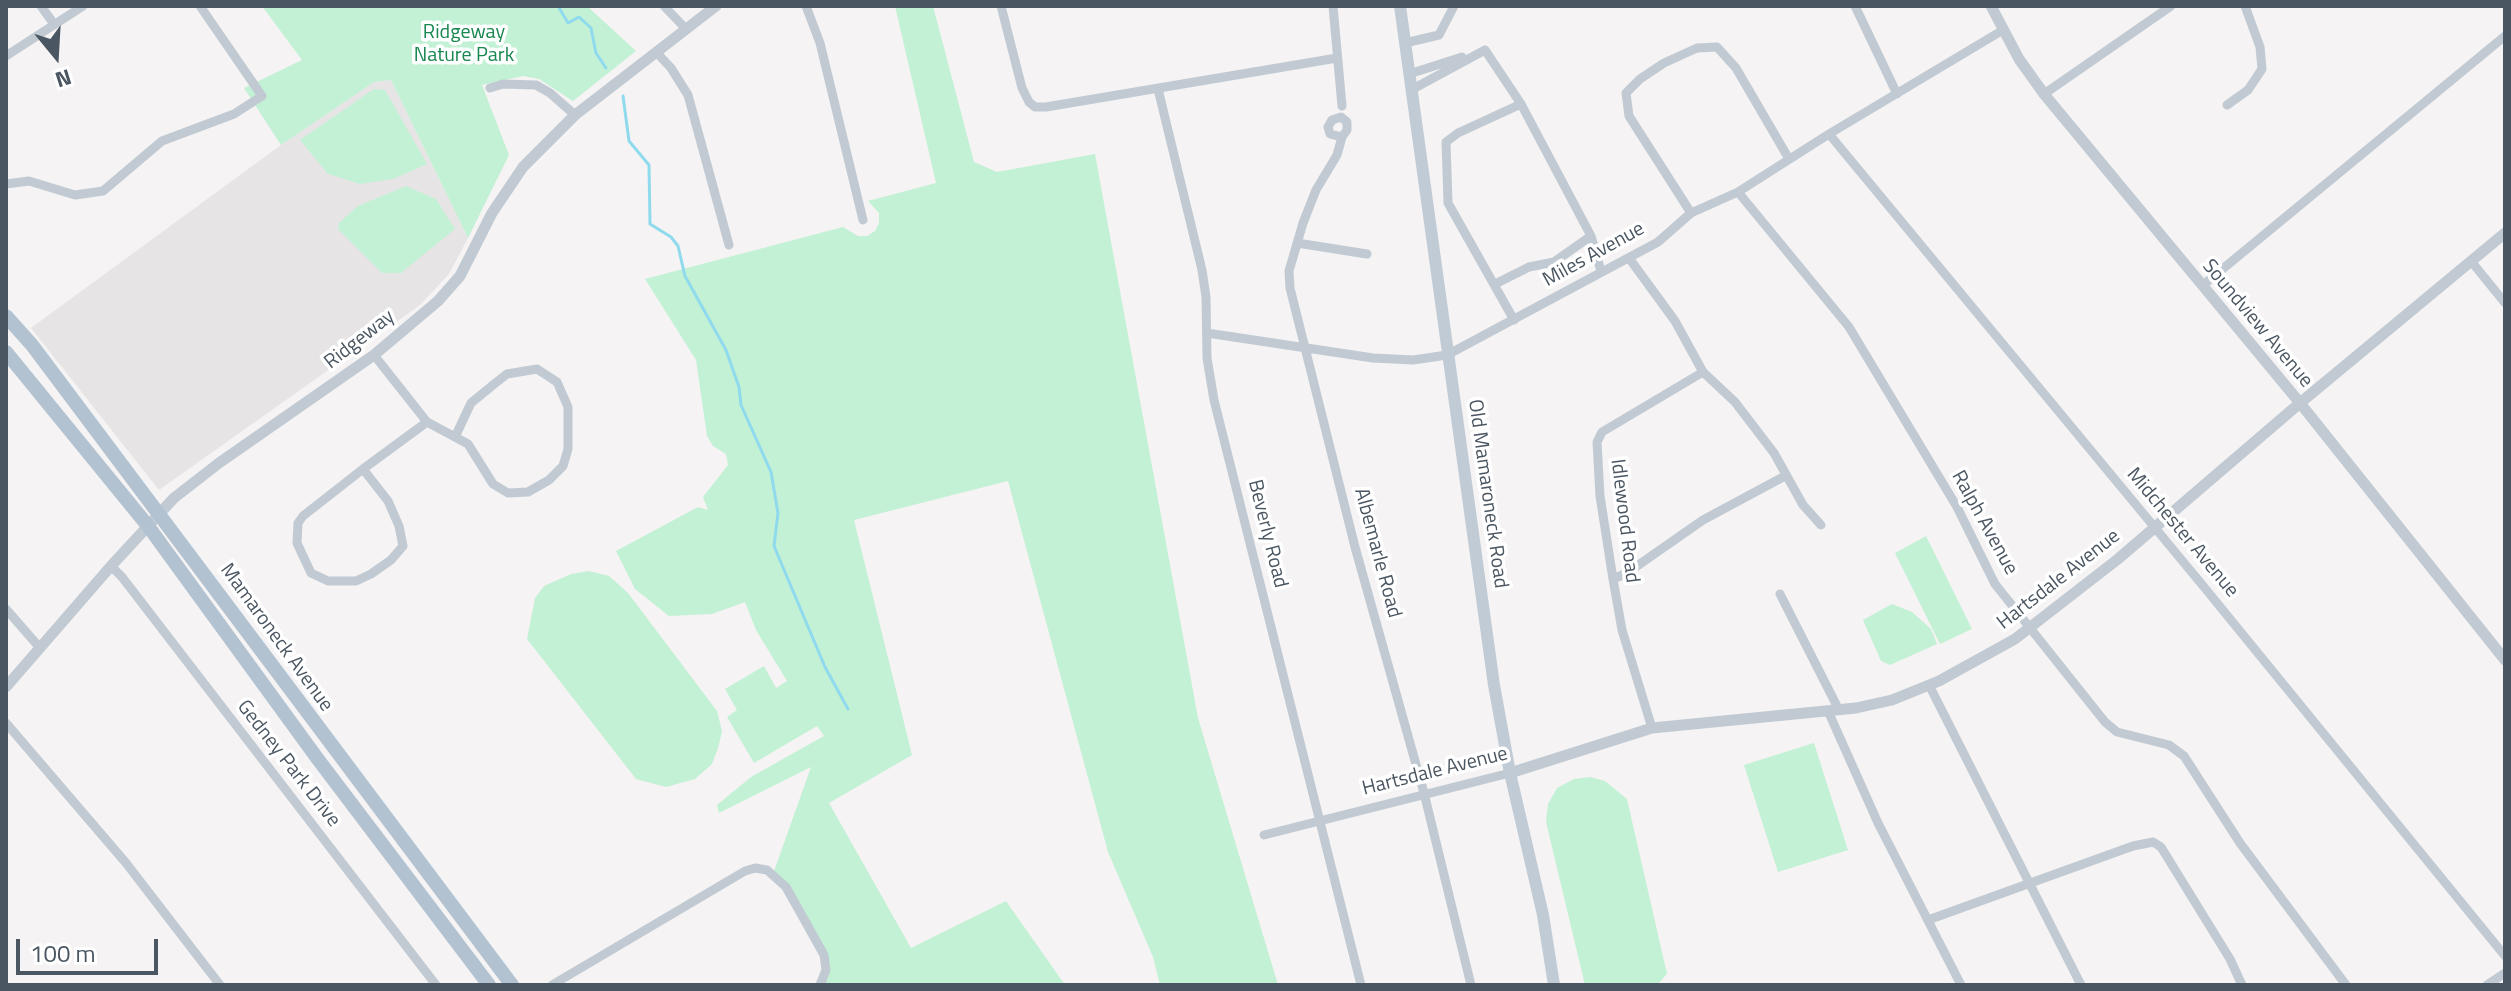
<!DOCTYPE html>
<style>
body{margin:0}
#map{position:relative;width:2511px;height:991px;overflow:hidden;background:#f5f3f3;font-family:"Titillium Web",sans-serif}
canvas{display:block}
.frame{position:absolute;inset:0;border:8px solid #4a5661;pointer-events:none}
.north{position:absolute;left:16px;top:16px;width:80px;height:80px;-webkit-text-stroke:6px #fff;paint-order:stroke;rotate:162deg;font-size:22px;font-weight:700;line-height:32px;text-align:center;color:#4a5661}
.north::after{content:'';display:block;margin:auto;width:28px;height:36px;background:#4a5661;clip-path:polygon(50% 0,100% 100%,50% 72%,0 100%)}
.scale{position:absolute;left:16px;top:939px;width:142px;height:36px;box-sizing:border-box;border:4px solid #4a5661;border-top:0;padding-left:10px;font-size:24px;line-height:28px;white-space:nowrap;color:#4a5661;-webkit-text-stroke:6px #fff;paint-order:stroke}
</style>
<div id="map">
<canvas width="2511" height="991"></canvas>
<div class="frame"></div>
<div class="north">N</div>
<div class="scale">100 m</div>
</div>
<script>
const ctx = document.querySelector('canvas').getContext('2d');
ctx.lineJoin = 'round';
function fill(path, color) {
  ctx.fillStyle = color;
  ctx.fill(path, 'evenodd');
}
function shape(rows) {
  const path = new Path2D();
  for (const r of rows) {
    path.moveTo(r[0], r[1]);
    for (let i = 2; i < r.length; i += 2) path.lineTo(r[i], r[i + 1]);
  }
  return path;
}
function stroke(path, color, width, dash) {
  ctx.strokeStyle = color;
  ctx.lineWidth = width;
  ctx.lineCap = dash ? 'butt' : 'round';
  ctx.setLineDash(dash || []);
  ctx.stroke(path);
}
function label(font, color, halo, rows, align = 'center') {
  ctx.font = font + ' "Titillium Web",sans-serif';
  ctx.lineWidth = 7;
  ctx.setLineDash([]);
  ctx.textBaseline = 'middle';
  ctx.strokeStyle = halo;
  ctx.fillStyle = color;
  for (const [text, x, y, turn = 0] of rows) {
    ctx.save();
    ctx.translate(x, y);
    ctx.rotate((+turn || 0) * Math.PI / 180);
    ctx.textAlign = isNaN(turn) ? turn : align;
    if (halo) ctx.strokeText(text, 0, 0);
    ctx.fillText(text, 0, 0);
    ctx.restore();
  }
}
fill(shape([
 [391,80,468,238,449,274,420,305,159,490,31,328,281,145,374,82]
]), '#e6e4e5');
fill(shape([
 [262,6,587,6,636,51,573,101,539,79,523,76,482,85,509,155,468,238,391,80,374,82,281,145,244,88,302,60],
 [895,6,933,6,974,162,997,172,1095,154,1198,718,1278,985,1160,985,1153,957,1108,852,1008,481,854,520,912,755,829,803,911,948,1006,901,1065,985,820,985,826,964,773,874,811,767,719,813,717,805,751,777,824,736,817,726,754,763,727,717,737,710,725,689,764,666,776,688,787,681,756,630,745,602,712,614,669,616,635,589,616,551,698,507,708,510,703,497,728,465,726,454,713,446,707,436,696,360,645,279,843,227,858,236,867,236,875,231,879,223,879,213,868,201,936,183],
 [374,89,385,90,427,164,393,179,360,184,328,174,300,140],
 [406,186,436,199,455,229,401,273,382,273,338,229,339,223,358,206],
 [1926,536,1972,629,1940,644,1895,553],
 [589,571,609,576,628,593,717,711,722,731,718,748,712,764,695,779,666,787,636,779,527,639,535,598,544,586,571,574],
 [1892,604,1912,612,1931,629,1937,644,1890,665,1881,661,1863,620],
 [1814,743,1848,850,1778,872,1744,765],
 [1590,777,1605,781,1627,799,1667,974,1657,985,1585,985,1546,822,1548,804,1557,788,1574,779]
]), '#c3f1d5');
stroke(shape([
 [558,6,568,23,579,17,591,28,596,53,606,68],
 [623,96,629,141,649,165,650,224,671,237,678,246,685,276,726,350,739,387,741,405,771,472,778,513,774,546,825,667,848,709]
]), '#90daee', 3);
stroke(shape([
 [41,6,54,24],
 [664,6,686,29],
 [806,6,820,43,863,220],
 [1001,6,1022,88,1029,102,1035,107,1046,107,1337,58],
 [1333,6,1342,106],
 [1855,6,1897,94],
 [1405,43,1439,35,1454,6],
 [1485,50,1521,104],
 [657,53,671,68,688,95,729,245],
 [6,56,83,6],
 [1409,74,1462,57],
 [490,88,503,84,536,85,550,93,575,115],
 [1158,89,1202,270,1206,297,1207,358,1214,400,1361,985],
 [1411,90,1485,50],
 [2044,94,2171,6],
 [2227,105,2248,90,2262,69,2260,47,2245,6],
 [1829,134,2204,587,2505,956],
 [1342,137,1330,134,1328,127,1332,120,1341,117,1347,122,1347,130,1342,137,1337,155,1316,190,1303,223,1289,271,1290,288,1355,547,1424,793,1471,985],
 [6,184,29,181,75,195,103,191,162,141,234,114,262,96,200,6],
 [1738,192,1849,327,1957,507,1995,584,2105,722,2117,732,2169,745,2184,756,2240,843,2346,985],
 [1691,213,1629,116,1626,93,1640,79,1664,63,1697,48,1717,47,1736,68,1789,159],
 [1297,243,1367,254],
 [1629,258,1675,321,1703,372,1735,402,1774,453,1803,505,1821,525],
 [2471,261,2505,303],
 [1495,284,1529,267,1554,262,1591,236],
 [2202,286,2505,36],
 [1514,320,1448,203,1446,142,1458,133,1521,104,1591,236,1601,271],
 [1207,333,1373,358,1413,360,1447,355,1658,242,1691,213,1738,192,1829,134,2003,30],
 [374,355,427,422,455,437],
 [537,369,557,382,568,407,568,449,563,466,549,480,528,492,508,493,493,484,468,444,455,437,471,403,493,385,507,374,537,369],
 [363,469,388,501,399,526,403,546,391,560,371,574,356,581,328,581,311,573,297,543,298,523,303,516,363,469],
 [363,469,427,422],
 [111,566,122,577,436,985],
 [1613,579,1627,573,1703,520,1785,476],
 [1780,594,1839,710],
 [6,609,40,648],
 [1929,685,2081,985],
 [1828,711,1878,823,1961,985],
 [6,723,126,863,220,985],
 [1652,728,1622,630,1613,579,1600,496,1597,442,1602,432,1703,372],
 [1264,835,1510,773],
 [1928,920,2133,846,2153,842,2161,847,2230,959,2242,985],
 [552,985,745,871,755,868,767,870,786,887,824,955,826,970,820,985],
 [2487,985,2505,973]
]), '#c1cad2', 9);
stroke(shape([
 [1991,6,2019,59,2044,94,2300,403,2505,660],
 [6,687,111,566,174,498,219,463,374,355,438,301,460,276,492,213,523,167,575,115,716,6],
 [1510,773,1652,728,1856,708,1892,700,1939,681,2015,639,2118,559,2300,403,2505,233]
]), '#c1cad2', 11);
stroke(shape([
 [1400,6,1494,685,1510,773,1543,915,1554,985]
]), '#c1cbd6', 12);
stroke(shape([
 [6,316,32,345,512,985],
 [6,352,148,526,317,758,489,985]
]), '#b3c2d1', 14);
label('20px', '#17864f', '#fff', [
 ["Ridgeway",464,33],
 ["Nature Park",464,56]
]);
label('20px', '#4a5661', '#fff', [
 ["Miles Avenue",1594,255,-29],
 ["Soundview Avenue",2257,324,50],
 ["Ridgeway",360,340,-38],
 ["Old Mamaroneck Road",1487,494,82],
 ["Idlewood Road",1624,521,83],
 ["Ralph Avenue",1984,523,61],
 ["Midchester Avenue",2182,533,50],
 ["Beverly Road",1267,534,76],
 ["Albemarle Road",1377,553,75],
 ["Hartsdale Avenue",2059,580,-38],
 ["Mamaroneck Avenue",276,638,54],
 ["Gedney Park Drive",288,764,52],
 ["Hartsdale Avenue",1435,772,-14]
]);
</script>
